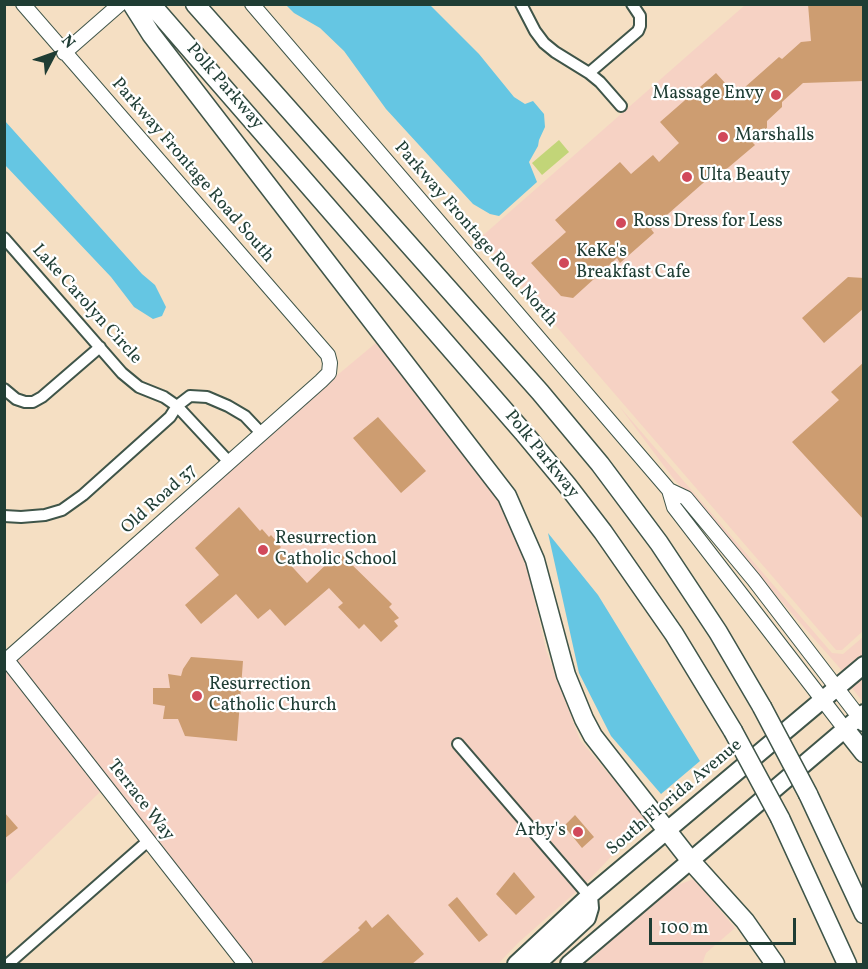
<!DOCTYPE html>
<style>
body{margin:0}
#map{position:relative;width:868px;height:969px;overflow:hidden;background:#f5dfc3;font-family:Vollkorn,serif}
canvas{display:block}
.frame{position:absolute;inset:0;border:6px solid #1f3d34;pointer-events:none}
.north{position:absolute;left:24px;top:24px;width:60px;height:60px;-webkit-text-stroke:4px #fff;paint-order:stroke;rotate:49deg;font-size:16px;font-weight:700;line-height:24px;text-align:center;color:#1f3d34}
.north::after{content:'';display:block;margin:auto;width:21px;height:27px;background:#1f3d34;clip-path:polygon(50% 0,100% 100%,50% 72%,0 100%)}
.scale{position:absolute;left:649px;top:918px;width:147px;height:27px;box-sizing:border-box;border:3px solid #1f3d34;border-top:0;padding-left:8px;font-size:18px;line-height:21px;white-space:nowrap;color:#1f3d34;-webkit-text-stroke:4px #fff;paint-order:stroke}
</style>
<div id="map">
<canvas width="868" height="969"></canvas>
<div class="frame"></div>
<div class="north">N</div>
<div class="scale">100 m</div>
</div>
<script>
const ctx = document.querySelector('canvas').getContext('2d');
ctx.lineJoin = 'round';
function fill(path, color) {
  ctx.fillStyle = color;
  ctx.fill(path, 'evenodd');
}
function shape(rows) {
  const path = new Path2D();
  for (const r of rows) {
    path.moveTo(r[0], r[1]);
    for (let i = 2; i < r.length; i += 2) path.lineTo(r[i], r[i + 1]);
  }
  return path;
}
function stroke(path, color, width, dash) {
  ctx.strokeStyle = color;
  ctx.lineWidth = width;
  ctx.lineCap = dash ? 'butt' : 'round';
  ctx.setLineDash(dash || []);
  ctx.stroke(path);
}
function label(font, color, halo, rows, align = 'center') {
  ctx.font = font + ' Vollkorn,serif';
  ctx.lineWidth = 4.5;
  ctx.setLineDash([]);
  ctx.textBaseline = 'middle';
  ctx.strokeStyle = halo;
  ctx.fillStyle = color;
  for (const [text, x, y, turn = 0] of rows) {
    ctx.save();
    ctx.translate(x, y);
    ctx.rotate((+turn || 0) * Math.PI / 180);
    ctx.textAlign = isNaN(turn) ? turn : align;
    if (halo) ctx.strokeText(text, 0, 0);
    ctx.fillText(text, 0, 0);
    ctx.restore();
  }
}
fill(shape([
 [745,5,863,5,863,631,842,650,836,650,480,238],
 [377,342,484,476,507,516,526,562,546,650,580,740,647,819,586,883,459,736,450,744,577,891,518,943,498,964,252,964,14,660,311,397],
 [619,406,832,653,843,654,863,637,863,659,845,674,673,478],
 [6,667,102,790,5,885,4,668],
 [863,672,863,702,849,684],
 [694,879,735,928,706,953,702,964,586,964,669,888]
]), '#f6d2c4');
fill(shape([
 [559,140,569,152,542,175,532,163]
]), '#c2d578');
fill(shape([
 [286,5,430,5,479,54,514,97,525,104,533,101,544,114,545,127,539,140,538,146,529,162,537,182,499,216,490,214,473,204,386,109,344,51,320,28,294,13],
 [5,121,142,274,155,285,166,307,162,316,153,319,134,307,111,277,5,165],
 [548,533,598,595,700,761,661,794,611,736,579,673]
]), '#65c6e3');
fill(shape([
 [808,4,864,4,864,81,803,83,782,102,782,107,767,121,767,128,751,141,755,145,723,172,719,169,651,229,654,233,620,263,617,258,573,298,561,296,531,263,566,232,555,220,620,162,631,174,653,155,659,162,679,143,660,122,716,73,736,95,779,57,782,59,801,42,811,41],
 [848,277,864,278,864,308,824,343,802,318],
 [864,362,864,520,792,442,839,400,831,392],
 [378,417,426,471,401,493,353,438],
 [239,507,260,531,262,529,269,537,271,535,281,547,279,549,287,558,285,559,307,583,339,552,392,604,389,607,399,618,394,621,398,626,381,642,364,624,359,629,338,607,343,603,329,588,285,626,270,609,258,619,236,594,201,624,185,605,219,575,195,548],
 [191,657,243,661,237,741,185,736,178,719,163,719,165,706,153,704,153,688,170,688,168,674,181,676,183,669],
 [4,812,18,828,4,839],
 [575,815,594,837,582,848,564,826],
 [514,872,535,897,516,915,496,894],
 [457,897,488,935,479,942,448,905],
 [388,914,424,954,412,964,320,964,360,930,358,928,366,920,372,928]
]), '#cd9d71');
const street = shape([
 [521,4,535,31,544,43,555,52,589,73,600,82,621,106],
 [589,73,638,31,640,26,640,16,632,4],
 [4,238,122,373,139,387,164,397,177,406,229,462],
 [4,389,16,399,25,402,33,402,42,397,100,347],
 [4,516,21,517,45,515,62,510,83,495,170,417,177,406,190,396,207,397,228,406,245,416,262,434],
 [458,744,589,896],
 [8,964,148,841]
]);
const secondary = shape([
 [252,4,669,490,686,498,754,580,859,717],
 [64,53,120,4],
 [669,490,674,507,845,729],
 [7,660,245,964],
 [4,662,321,381,329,373,330,363,328,355,23,4]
]);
const primary = shape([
 [516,964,589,896,864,665],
 [537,964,587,918,590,908,589,896],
 [569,964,864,713]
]);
const highway = shape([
 [132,4,151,34,507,496,535,560,566,675,584,719,593,736,690,860,745,921,775,964],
 [151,4,523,432,567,485,603,532,674,634,733,731],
 [195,4,540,392,600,464,659,543,718,632,762,707],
 [859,717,864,722],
 [845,729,864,753],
 [808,794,864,914],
 [780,818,847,964]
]);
stroke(street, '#3f5549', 14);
stroke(secondary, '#3f5549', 16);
stroke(primary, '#3f5549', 20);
stroke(highway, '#3f5549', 21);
stroke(street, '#fff', 10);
stroke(secondary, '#fff', 14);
stroke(primary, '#fff', 16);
stroke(highway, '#fff', 18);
const highwayBridge = shape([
 [762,707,808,794],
 [733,731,780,818]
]);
stroke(highwayBridge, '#3f5549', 21, []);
stroke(highwayBridge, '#fff', 18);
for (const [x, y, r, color] of [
 [776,95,6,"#d1495b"],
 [723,137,6,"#d1495b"],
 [687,177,6,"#d1495b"],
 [621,223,6,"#d1495b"],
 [564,263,6,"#d1495b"],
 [263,550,6,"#d1495b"],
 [197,696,6,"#d1495b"],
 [578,832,6,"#d1495b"]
]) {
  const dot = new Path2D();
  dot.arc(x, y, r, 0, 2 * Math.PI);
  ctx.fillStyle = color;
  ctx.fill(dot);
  stroke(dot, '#fff', 2);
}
label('18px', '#1f3d34', '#fff', [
 ["Polk Parkway",224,87,49],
 ["Parkway Frontage Road South",192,171,49],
 ["Parkway Frontage Road North",475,235,49],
 ["Lake Carolyn Circle",86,305,48],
 ["Polk Parkway",541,455,51],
 ["Old Road 37",160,500,-42],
 ["South Florida Avenue",675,798,-40],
 ["Terrace Way",140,801,52]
]);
label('18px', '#1f3d34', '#fff', [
 ["Massage Envy",764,95,"right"],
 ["Marshalls",735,137],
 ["Ulta Beauty",699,177],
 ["Ross Dress for Less",633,223],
 ["KeKe's",576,253],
 ["Breakfast Cafe",576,274],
 ["Resurrection",275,540],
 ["Catholic School",275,561],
 ["Resurrection",209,686],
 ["Catholic Church",209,707],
 ["Arby's",566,832,"right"]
], 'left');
</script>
